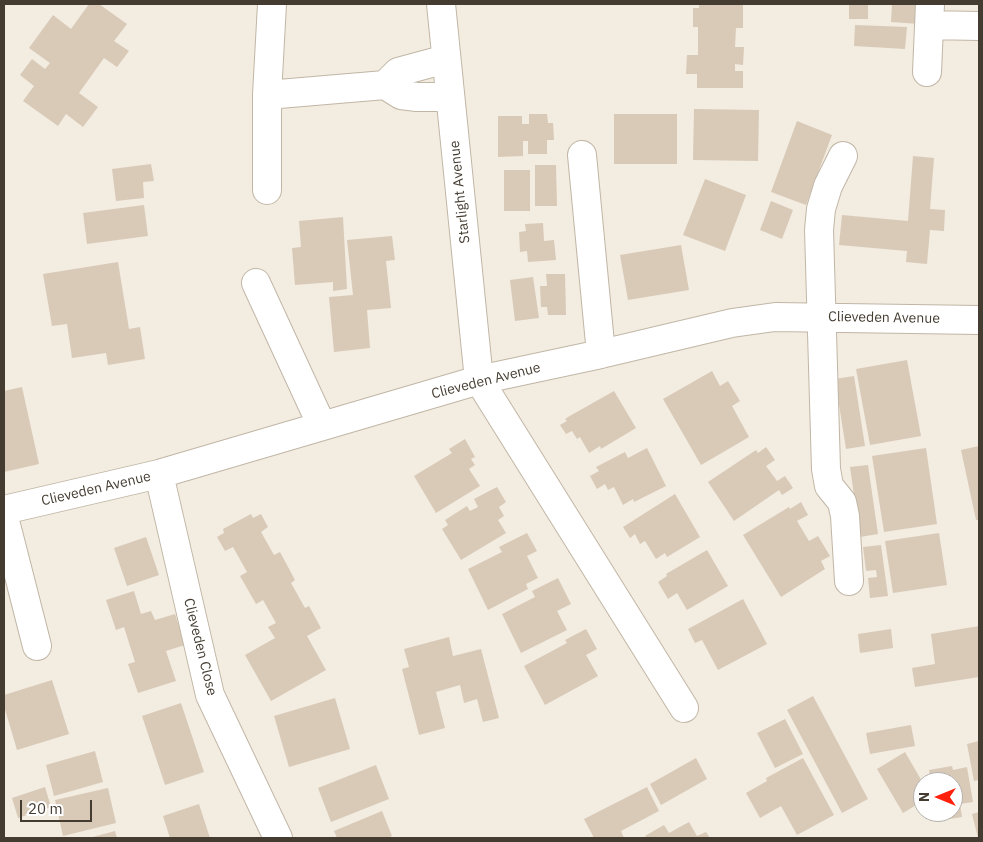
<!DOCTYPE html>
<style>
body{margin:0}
#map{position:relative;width:983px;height:842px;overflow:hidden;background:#f3ece1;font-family:"IBM Plex Sans",sans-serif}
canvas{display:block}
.frame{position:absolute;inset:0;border:5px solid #443c31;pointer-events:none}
.north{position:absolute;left:913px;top:772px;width:50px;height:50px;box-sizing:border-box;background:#fff;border:1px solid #b4b1ad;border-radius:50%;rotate:270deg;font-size:14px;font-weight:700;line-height:20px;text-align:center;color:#443c31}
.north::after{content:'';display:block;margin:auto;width:18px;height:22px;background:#ff210c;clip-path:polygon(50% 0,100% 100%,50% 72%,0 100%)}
.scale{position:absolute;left:20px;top:800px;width:72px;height:22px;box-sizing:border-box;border:2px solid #443c31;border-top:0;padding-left:6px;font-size:15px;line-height:18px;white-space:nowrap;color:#443c31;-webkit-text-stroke:4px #fff;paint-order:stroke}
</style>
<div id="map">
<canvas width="983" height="842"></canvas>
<div class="frame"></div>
<div class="north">N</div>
<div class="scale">20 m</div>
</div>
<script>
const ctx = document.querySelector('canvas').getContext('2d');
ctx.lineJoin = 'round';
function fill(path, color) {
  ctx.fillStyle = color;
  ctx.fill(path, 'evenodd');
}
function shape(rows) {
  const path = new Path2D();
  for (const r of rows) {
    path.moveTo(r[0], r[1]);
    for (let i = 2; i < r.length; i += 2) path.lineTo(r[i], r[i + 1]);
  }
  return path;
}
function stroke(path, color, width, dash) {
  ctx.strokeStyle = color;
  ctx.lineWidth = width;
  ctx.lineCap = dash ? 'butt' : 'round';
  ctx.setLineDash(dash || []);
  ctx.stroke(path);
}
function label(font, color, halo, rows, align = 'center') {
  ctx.font = font + ' "IBM Plex Sans",sans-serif';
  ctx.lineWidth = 4;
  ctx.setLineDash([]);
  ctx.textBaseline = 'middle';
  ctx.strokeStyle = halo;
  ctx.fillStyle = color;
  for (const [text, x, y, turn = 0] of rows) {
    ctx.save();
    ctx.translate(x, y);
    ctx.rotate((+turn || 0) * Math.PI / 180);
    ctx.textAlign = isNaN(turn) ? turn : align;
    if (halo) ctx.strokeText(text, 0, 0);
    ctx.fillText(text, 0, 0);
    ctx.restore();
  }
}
fill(shape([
 [89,4,99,4,127,24,114,41,129,51,117,67,104,58,79,93,98,107,83,127,66,114,58,126,23,101,34,86,20,75,32,59,45,69,50,63,29,48,53,15,71,29],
 [699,4,743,4,743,28,736,28,735,47,744,47,743,65,735,64,735,71,743,71,743,88,697,88,697,74,686,74,687,55,698,55,698,27,693,27,693,8,699,8],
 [849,4,868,4,868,19,849,19],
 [892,4,921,4,920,24,891,22],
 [855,25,907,27,905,49,854,46],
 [694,109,759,110,758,161,693,160],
 [529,114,547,114,548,123,553,123,554,140,547,140,547,154,528,154,528,141,523,141,523,156,498,157,498,116,522,116,522,124,529,124],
 [614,114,677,114,677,164,614,164],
 [797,121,832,135,806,205,771,192],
 [913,156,934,158,930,209,945,210,944,231,930,230,927,264,906,262,907,251,839,245,842,215,908,221],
 [151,164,154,181,143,182,144,198,116,201,112,169],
 [535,165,556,165,557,206,535,206],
 [504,170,530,170,530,211,504,211],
 [705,179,746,195,725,251,683,235],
 [771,201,793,210,782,239,760,230],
 [144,205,148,236,87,244,83,213],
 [343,217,347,289,333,291,333,282,295,285,292,248,301,247,299,221],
 [543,223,544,241,554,240,556,260,528,262,527,251,520,252,519,232,526,231,525,224],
 [392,236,395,260,386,261,391,308,367,310,370,348,334,352,329,297,353,295,347,240],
 [681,245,689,290,628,300,620,255],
 [118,262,129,329,140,327,145,359,108,365,106,353,72,358,67,324,52,326,43,274],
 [546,274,565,274,566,315,548,315,547,307,541,307,540,286,547,286],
 [533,277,539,318,515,321,510,280],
 [907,360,921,436,870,445,856,369],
 [712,371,720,386,728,381,740,401,732,406,749,437,701,465,663,399],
 [854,376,865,446,846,449,835,379],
 [22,387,39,464,4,472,4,391],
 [614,391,636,428,601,449,600,446,589,453,580,437,577,439,572,431,566,434,560,425,567,421,565,419,568,417],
 [465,439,475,457,471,459,475,465,469,469,480,486,436,513,414,476,452,453,449,449],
 [979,446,979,520,976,520,961,450],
 [766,447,775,460,766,466,777,481,785,476,793,488,782,495,779,490,734,521,708,482,756,450,758,453],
 [647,448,666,486,634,502,633,499,623,505,614,487,608,490,605,484,597,489,590,476,599,471,596,467,625,452,628,458],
 [926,448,937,524,884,532,872,456],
 [868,465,878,534,860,537,850,467],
 [497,487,506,502,499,507,504,516,498,520,506,533,461,560,442,529,448,525,445,520,467,506,470,511,478,507,474,499],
 [675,494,700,537,667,557,665,553,656,559,645,541,640,544,635,534,630,538,623,527],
 [801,502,808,515,797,521,809,541,818,536,830,556,821,561,825,569,781,597,743,535,789,507,790,509],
 [251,514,253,518,261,514,268,527,261,532,274,555,280,552,295,580,291,583,305,608,309,606,321,628,307,636,326,670,271,701,245,655,275,638,268,627,276,623,263,600,256,604,240,576,247,572,233,547,225,551,217,537,224,533,223,529],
 [527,533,537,551,527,556,538,578,526,584,528,589,488,610,468,569,502,552,499,547],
 [939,533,947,585,893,593,885,541],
 [146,537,159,575,127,586,114,548],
 [881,545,888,596,870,598,868,578,877,577,876,570,866,571,863,547],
 [707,550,728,586,687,610,677,593,668,599,658,582,667,576,666,574],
 [558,578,571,604,557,611,567,630,521,653,502,614,535,597,532,591],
 [134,591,141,614,151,611,155,620,175,614,185,645,166,651,176,681,138,693,128,664,135,662,124,627,116,630,106,600],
 [743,599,767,644,718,670,702,640,695,643,688,629],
 [979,626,979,677,915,687,912,668,935,664,931,634],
 [586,629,597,649,586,655,598,676,545,705,524,666,567,643,565,640],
 [891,629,893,648,860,653,858,634],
 [449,637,453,656,481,649,499,718,483,722,477,699,464,703,460,685,436,692,445,728,419,735,402,669,409,667,404,649],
 [52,680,69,734,17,750,4,706,4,695],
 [813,696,868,799,842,813,787,710],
 [335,698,350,749,289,767,274,716],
 [181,703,204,772,165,785,142,716],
 [785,719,803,754,775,768,757,733],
 [911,725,915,746,870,754,866,733],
 [979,741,979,780,974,781,967,744],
 [95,751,103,782,54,796,46,765],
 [905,752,923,783,923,801,903,813,877,769],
 [696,758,707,779,661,805,650,784],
 [803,758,834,815,797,835,781,806,760,818,746,793,767,781,766,778],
 [376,765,389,799,331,822,318,788],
 [952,766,953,770,967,767,973,802,960,804,962,817,938,821,936,812,953,812,953,782,931,782,929,770],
 [45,787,51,807,18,818,12,798],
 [647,787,659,811,621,831,624,838,594,838,584,819],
 [108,788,116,823,63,836,55,800],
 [199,804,210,838,170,838,163,816],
 [382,811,392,836,387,838,337,838,334,831],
 [979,812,979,838,978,838,972,814],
 [689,822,697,836,706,832,710,838,647,838,645,836,664,825,669,833],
 [115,831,117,838,89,838]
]), '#d9cab8');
const minor = shape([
 [272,4,267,95,385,85,401,95,417,97,450,97],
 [441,4,479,380,684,708],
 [929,25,979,26],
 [927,72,930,4],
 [385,85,398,72,446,59],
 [267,95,267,190],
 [582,155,601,354],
 [843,156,828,186,821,209,819,230,826,469,829,486,842,502,845,516,849,581],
 [256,283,322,426],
 [159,474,210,695,278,838],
 [4,510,159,474,479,380,601,354,732,323,775,317,979,320],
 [4,517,37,646]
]);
stroke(minor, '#c1b6a6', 30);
stroke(minor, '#fff', 28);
label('14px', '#443c31', '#fff', [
 ["Starlight Avenue",460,192,-96],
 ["Clieveden Avenue",884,318,1],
 ["Clieveden Avenue",486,381,-14],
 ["Clieveden Avenue",96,489,-13],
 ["Clieveden Close",200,647,76]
]);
</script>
